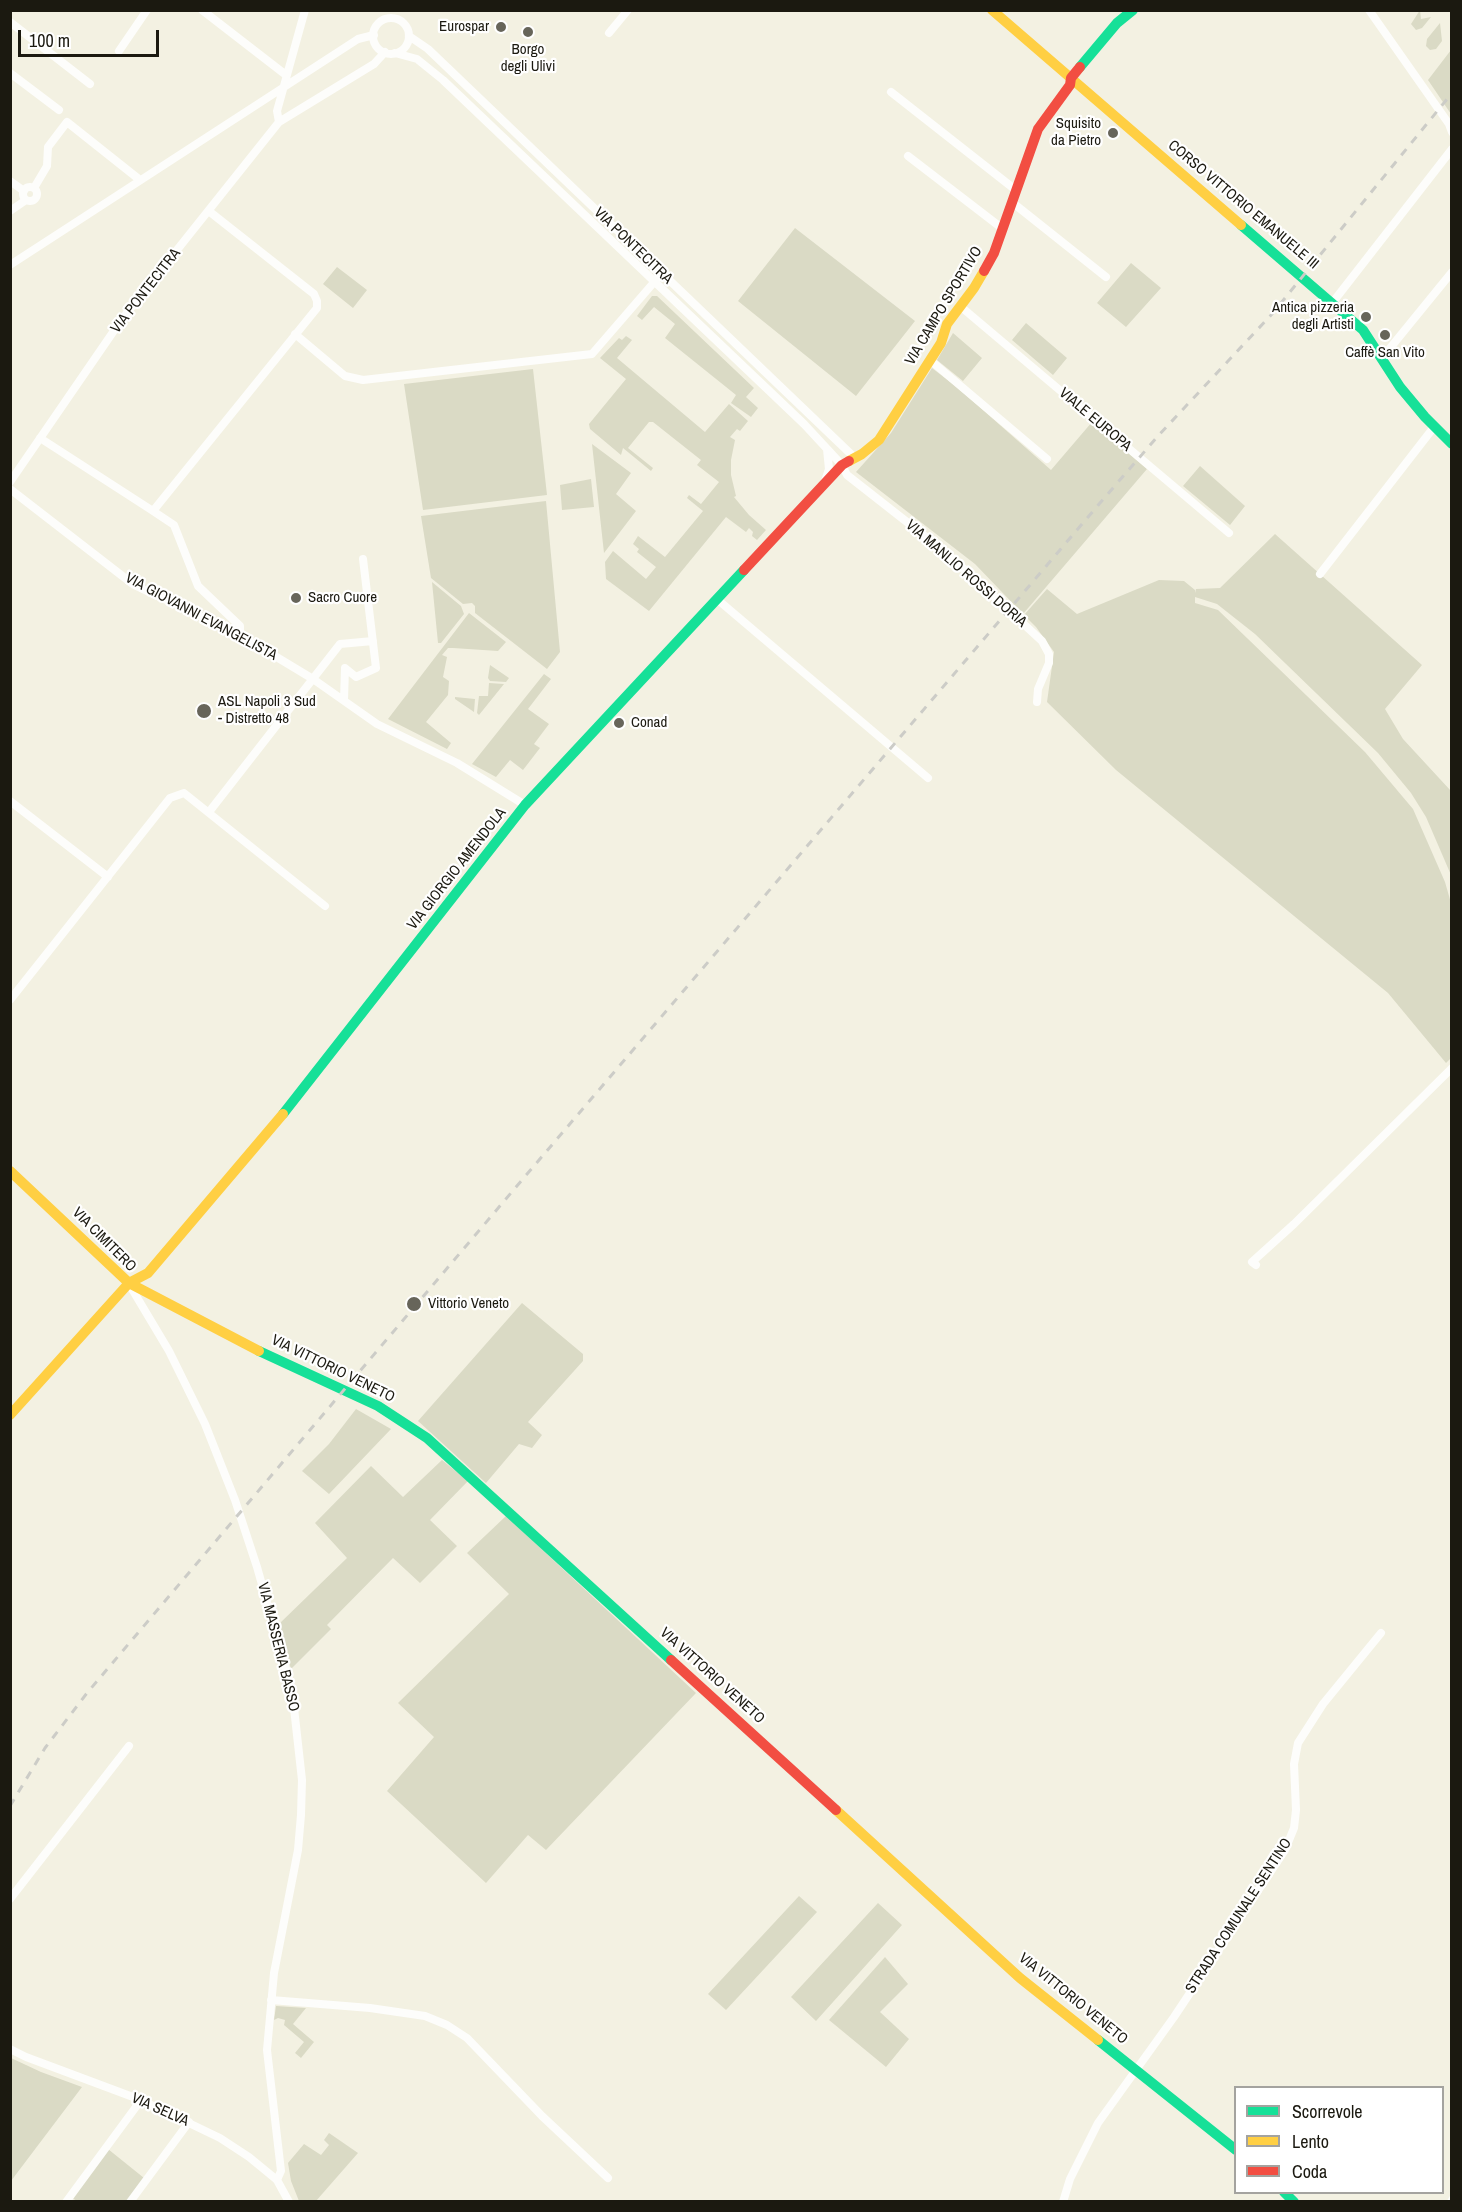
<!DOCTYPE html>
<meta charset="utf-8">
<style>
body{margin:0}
#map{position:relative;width:1462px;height:2212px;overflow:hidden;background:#f3f1e2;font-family:"Archivo Narrow",sans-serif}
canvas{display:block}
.frame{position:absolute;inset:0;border:12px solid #1b1910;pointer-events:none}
.legend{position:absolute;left:1234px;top:2086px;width:210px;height:108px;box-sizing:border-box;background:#fff;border:2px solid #a4a39f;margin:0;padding:8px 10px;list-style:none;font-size:18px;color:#1b1910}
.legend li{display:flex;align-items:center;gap:12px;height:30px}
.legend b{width:30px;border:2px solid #a4a39f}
.scale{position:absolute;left:18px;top:30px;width:141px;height:27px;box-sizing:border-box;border:3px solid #1b1910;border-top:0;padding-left:8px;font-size:18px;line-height:21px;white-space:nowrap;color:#1b1910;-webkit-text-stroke:4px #fff;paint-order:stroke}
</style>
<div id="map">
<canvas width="1462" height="2212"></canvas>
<div class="frame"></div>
<ul class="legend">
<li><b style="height:8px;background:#16e098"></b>Scorrevole</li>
<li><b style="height:8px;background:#ffcf43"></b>Lento</li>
<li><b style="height:8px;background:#f24e42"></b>Coda</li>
</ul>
<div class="scale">100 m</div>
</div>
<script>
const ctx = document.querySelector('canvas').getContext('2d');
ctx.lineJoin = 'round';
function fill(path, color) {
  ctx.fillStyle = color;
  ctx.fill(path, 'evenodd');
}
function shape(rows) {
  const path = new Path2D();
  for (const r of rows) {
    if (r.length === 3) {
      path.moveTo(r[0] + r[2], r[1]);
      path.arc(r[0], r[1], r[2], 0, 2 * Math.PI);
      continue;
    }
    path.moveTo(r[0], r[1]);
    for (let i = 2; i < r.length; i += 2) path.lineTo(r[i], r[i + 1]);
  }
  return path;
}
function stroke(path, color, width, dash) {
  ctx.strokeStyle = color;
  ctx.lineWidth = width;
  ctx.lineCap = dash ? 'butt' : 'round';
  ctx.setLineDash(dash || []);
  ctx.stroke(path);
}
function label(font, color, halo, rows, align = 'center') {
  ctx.font = font + ' "Archivo Narrow",sans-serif';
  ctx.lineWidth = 4.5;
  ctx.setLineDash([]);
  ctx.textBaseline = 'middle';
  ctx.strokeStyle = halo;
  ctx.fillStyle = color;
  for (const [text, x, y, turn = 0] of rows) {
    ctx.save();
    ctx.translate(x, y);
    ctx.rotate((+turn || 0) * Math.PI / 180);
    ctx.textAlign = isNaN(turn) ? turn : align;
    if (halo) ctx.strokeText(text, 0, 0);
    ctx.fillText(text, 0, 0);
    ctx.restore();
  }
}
fill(shape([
 [1420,10,1421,19,1431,17,1422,28,1416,30,1411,24],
 [1440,23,1442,41,1436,49,1430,50,1426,46,1427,39],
 [1451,50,1451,114,1428,80],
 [795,228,915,321,856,396,738,301],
 [1131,263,1161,288,1126,327,1097,303],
 [337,267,367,290,353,308,323,284],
 [652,296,657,296,754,388,746,397,758,408,751,417,731,403,736,395,665,338,675,324,654,307,642,320,637,316],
 [1026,323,1067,358,1053,375,1012,340],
 [953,333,982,358,963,381,937,360],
 [626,336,632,340,617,358,705,432,729,404,748,421,740,431,737,429,730,437,735,440,731,460,731,475,736,496,734,497,749,515,766,530,757,540,752,536,753,532,749,528,746,532,726,517,649,611,606,579,605,562,613,551,646,579,656,567,637,552,639,549,633,544,638,536,665,557,703,511,687,498,689,495,701,504,719,482,697,465,701,460,653,422,649,422,628,448,653,468,651,471,623,448,621,455,590,429,589,424,626,379,600,358,619,338,622,340],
 [932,368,958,388,1051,470,1092,422,1147,469,1023,614,975,564,856,472,891,433],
 [533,369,547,495,423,510,404,384],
 [592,444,631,473,616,494,636,511,604,553],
 [1200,466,1245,506,1230,525,1183,486],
 [591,479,594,507,562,510,560,485],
 [546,501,560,652,547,669,475,613,475,606,472,603,463,604,431,578,421,516],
 [1275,534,1422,665,1385,709,1403,739,1451,791,1451,875,1426,817,1411,793,1378,753,1255,634,1217,604,1195,597,1195,603,1218,610,1365,752,1413,809,1445,882,1451,903,1452,1057,1446,1063,1388,993,1116,770,1047,702,1054,652,1036,627,1024,615,1047,589,1077,614,1159,580,1184,581,1195,590,1195,593,1196,589,1220,588],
 [432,582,461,606,464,614,441,643,438,643],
 [469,613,506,642,498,651,453,648,448,648,442,655,447,657,443,677,449,681,448,695,426,722,451,743,447,749,388,719],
 [490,665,509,678,506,682,490,681,488,678],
 [544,674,551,679,528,709,549,724,534,744,540,748,523,770,510,760,496,777,472,764],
 [489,683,504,684,479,715,477,713,479,696,488,696],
 [455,697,475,699,474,712,455,699],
 [522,1303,583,1354,583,1361,528,1422,542,1435,532,1448,519,1444,486,1483,418,1421],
 [356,1409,391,1429,329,1494,302,1471,329,1444],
 [442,1460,468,1481,430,1520,457,1546,420,1583,393,1558,327,1625,331,1629,291,1669,279,1624,347,1558,315,1523,371,1466,403,1497],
 [506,1516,696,1693,546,1850,528,1835,486,1883,387,1791,434,1737,398,1703,509,1594,467,1553],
 [799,1896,817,1912,726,2010,708,1994],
 [878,1903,902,1925,816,2021,791,1997],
 [885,1957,908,1984,880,2012,909,2039,886,2067,829,2020],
 [276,2006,306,2008,293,2024,314,2042,301,2058,295,2053,304,2042,284,2025,285,2020,278,2018,274,2020],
 [11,2058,41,2072,82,2087,11,2181],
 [329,2133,358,2153,316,2201,299,2201,291,2181,288,2163,304,2144,321,2155,329,2145,324,2140],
 [108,2149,144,2178,127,2201,77,2201,72,2198]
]), '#dadac5');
stroke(shape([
 [202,10,286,75],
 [1369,10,1449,124,1452,132],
 [391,36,18],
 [10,22,90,84],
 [609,33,628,10],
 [409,36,428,49,855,458],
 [119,51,147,10],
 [395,53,417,59,443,80,804,424,842,465,847,475,949,555,1042,641,1049,654,1049,663,1038,689,1037,702],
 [10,73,59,110],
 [891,92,1017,191],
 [279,122,277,111,305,10],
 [908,156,1003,229],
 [10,181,24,191],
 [30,194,7],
 [34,188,47,166,48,147,67,122,140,180],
 [1013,203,1106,277],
 [10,211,26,200],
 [10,265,358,39,374,35],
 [1333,302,1452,149],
 [960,306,1229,533],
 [295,334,345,376,363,380,592,354,662,273],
 [1382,358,1452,272],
 [930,360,1047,459],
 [40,438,153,511,317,308,317,301,314,294,210,212],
 [825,481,829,469,827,449],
 [10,482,122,319,279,122,374,64,385,52],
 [10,489,134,585,240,635,313,679,377,724,457,763,525,805],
 [153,511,174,525,198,586,240,626,240,635],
 [1320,574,1434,427],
 [718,600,928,778],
 [344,700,345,668,356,677,376,668,363,559],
 [10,801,108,877],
 [209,812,340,644,373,641],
 [10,1000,170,798,184,793,325,906],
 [1256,1265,1252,1262,1294,1224,1452,1068],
 [129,1284,169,1351,205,1424,235,1500,257,1567,292,1690,302,1780,301,1815,298,1850,274,1973,267,2050,281,2171,277,2180],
 [10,1899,129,1746],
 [271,2000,370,2008,425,2016,447,2025,467,2038,542,2116,608,2178],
 [10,2049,26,2057,141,2100,220,2138,249,2157,277,2180,289,2202],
 [66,2202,141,2100],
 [130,2202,189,2122],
 [1063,2202,1070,2179,1098,2123,1174,2017,1285,1850,1294,1828,1296,1810,1294,1764,1298,1743,1323,1704,1381,1633],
 [1451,2202,1452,2200]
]), '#fdfdfb', 8);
stroke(shape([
 [1080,67,1117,23,1133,10],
 [1241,225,1363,330,1400,387,1425,417,1452,444],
 [283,1114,525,805,744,570],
 [259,1351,378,1406,427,1438,671,1660],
 [1098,2040,1236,2150],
 [1284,2192,1294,2202]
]), '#16e098', 10);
stroke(shape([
 [992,10,1241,225],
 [849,461,862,454,879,440,941,343,947,324,974,288,984,271],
 [10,1171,129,1283,259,1351],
 [10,1415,129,1283,148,1273,283,1114],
 [836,1810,1020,1978,1098,2040]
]), '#ffcf43', 10);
stroke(shape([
 [984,271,994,253,1038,129,1070,85,1071,78,1080,67],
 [744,570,842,465,849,461],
 [671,1660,836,1810]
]), '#f24e42', 10);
stroke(shape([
 [10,1806,45,1748,87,1693,516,1187,1106,496,1158,436,1272,314,1452,93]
]), '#ccccc7', 3, [8, 8]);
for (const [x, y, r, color] of [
 [501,27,6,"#67655a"],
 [528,32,6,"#67655a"],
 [1113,133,6,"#67655a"],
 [1366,317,6,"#67655a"],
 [1385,335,6,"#67655a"],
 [296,598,6,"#67655a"],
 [204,711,8,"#67655a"],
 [619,723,6,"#67655a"],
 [414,1304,8,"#67655a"]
]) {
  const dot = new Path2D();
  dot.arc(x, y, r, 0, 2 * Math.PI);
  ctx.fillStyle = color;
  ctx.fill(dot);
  stroke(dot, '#fff', 2);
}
label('15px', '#1b1910', '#fff', [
 ["Eurospar",489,27,"right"],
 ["Borgo",528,50,"center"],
 ["degli Ulivi",528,67,"center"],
 ["Squisito",1101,124,"right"],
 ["da Pietro",1101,141,"right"],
 ["Antica pizzeria",1354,308,"right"],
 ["degli Artisti",1354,325,"right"],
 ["Caffè San Vito",1385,353,"center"],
 ["Sacro Cuore",308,598],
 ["ASL Napoli 3 Sud",218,702],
 ["- Distretto 48",218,719],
 ["Conad",631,723],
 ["Vittorio Veneto",428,1304]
], 'left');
label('15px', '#1b1910', '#fff', [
 ["CORSO VITTORIO EMANUELE III",1243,205,40],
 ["VIA PONTECITRA",633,246,44],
 ["VIA PONTECITRA",146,291,-52],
 ["VIA CAMPO SPORTIVO",944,306,-59],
 ["VIALE EUROPA",1095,420,40],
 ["VIA MANLIO ROSSI DORIA",966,574,41],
 ["VIA GIOVANNI EVANGELISTA",201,617,28],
 ["VIA GIORGIO AMENDOLA",457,869,-52],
 ["VIA CIMITERO",104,1240,45],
 ["VIA VITTORIO VENETO",333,1369,26],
 ["VIA MASSERIA BASSO",278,1647,76],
 ["VIA VITTORIO VENETO",712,1676,42],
 ["STRADA COMUNALE SENTINO",1239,1916,-57],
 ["VIA VITTORIO VENETO",1073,1999,39],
 ["VIA SELVA",160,2110,24]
]);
</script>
